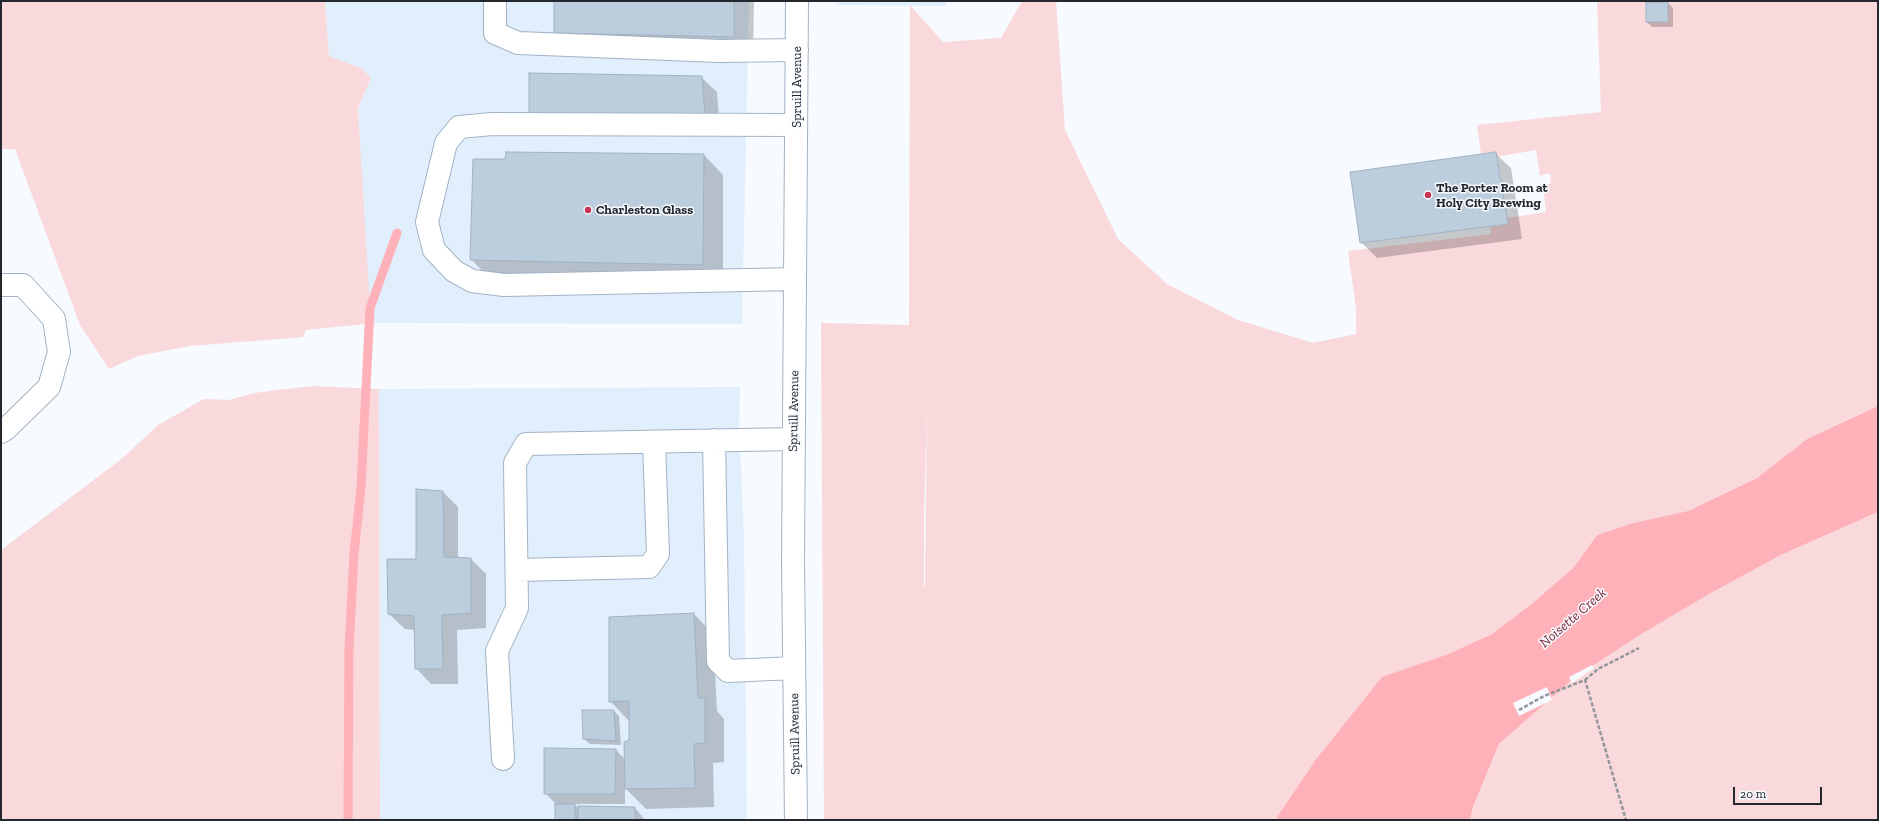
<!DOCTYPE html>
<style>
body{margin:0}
#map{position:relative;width:1879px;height:821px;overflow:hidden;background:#f7fafe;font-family:"Zilla Slab",serif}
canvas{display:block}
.frame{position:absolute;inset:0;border:2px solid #22282e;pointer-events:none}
.scale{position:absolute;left:1733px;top:787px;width:89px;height:18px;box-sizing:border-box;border:2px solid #22282e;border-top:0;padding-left:5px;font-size:12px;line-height:14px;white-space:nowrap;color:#22282e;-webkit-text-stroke:3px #f7fafe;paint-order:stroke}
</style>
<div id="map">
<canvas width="1879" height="821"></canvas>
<div class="frame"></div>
<div class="scale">20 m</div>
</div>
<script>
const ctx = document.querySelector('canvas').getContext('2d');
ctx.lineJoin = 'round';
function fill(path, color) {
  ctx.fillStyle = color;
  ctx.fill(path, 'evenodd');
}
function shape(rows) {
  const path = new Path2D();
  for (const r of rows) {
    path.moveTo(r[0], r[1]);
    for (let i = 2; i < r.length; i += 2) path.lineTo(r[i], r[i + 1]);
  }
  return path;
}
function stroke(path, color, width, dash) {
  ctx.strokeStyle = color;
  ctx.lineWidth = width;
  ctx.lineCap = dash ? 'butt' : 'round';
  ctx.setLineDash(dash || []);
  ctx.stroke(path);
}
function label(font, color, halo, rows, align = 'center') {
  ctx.font = font + ' "Zilla Slab",serif';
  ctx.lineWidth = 3;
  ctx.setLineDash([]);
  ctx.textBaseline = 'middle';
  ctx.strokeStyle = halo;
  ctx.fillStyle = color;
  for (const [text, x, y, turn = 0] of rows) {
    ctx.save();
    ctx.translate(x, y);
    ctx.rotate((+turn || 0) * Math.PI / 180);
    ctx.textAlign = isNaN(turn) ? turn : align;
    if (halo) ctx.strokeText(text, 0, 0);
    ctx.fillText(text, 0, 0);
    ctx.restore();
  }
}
fill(shape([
 [325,1,749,1,742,324,375,323,363,266,358,108,371,78,360,68,329,56],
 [836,1,946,1,946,6,836,5],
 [740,387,739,418,744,539,747,820,380,820,379,389]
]), '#e1effd');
fill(shape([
 [1,1,325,1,329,56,361,68,371,78,358,108,370,308,375,323,306,330,303,337,190,346,138,356,109,369,80,325,15,149,1,149],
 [1022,1,1056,1,1065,130,1118,239,1167,284,1238,320,1313,343,1356,334,1356,308,1348,251,1491,234,1490,227,1507,224,1507,218,1546,212,1543,186,1551,183,1550,173,1540,176,1536,150,1496,157,1495,152,1481,154,1477,125,1601,112,1597,1,1878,1,1878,406,1807,439,1757,478,1688,511,1633,523,1597,535,1574,567,1534,602,1492,634,1446,655,1314,762,1275,820,824,820,821,323,909,325,910,5,943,42,1001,38],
 [927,403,925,586,924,586,924,520],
 [312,386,379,389,380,820,1,820,1,550,124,457,158,425,204,399,229,400,254,393],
 [1878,512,1878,820,1470,820,1473,807,1499,744,1573,679,1640,635,1709,594,1781,555]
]), '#f9d9db');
fill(shape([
 [1878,406,1878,512,1781,555,1709,594,1640,635,1573,679,1499,744,1473,807,1470,820,1275,820,1314,762,1382,677,1446,655,1492,634,1534,602,1574,567,1597,535,1633,523,1688,511,1757,478,1807,439]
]), '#feb1b8');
fill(shape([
 [1592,665,1594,668,1572,683,1569,677],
 [1547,687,1552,700,1519,716,1513,703]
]), '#f7fafe');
fill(shape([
 [555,1,754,1,753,56,574,52,555,33],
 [1668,3,1673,8,1673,27,1652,27,1647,22],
 [701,77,717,92,720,130,546,128,530,113],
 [1495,153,1511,168,1522,239,1377,258,1361,242],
 [704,155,723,175,723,284,490,279,471,259],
 [443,492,458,507,458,559,471,559,486,574,486,628,457,630,458,684,431,684,416,668,415,630,405,629,389,614,417,560],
 [694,614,713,634,717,711,724,719,724,762,713,763,714,807,646,809,625,788,625,804,574,804,579,809,635,808,645,820,556,820,556,804,545,793,616,750,625,759,630,740,629,721,610,701],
 [614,711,619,716,621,745,590,744,584,739]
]), '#0003');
stroke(shape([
 [348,820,349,649,354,554,361,487,370,308,397,233]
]), '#feb1b8', 9);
const building = shape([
 [554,1,734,1,734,37,554,33,554,1],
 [1646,2,1668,2,1668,22,1646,22,1646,2],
 [529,73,702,76,705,116,529,113,529,73],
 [506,152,704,154,703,265,470,260,473,159,505,159,506,152],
 [1496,152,1508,224,1360,243,1350,172,1496,152],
 [416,489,443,491,444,557,471,558,471,613,442,615,443,669,415,669,414,616,388,614,387,559,416,559,416,489],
 [694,613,698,698,705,698,705,743,694,744,695,788,625,789,624,742,629,740,629,701,609,702,609,617,694,613],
 [582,710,614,710,616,741,583,739,582,710],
 [544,748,616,749,615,794,544,794,544,748],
 [555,804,575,804,575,820,555,820,555,804],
 [578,806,635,807,635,820,578,820,578,806]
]);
fill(building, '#bccddd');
stroke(building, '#a2b2c2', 1);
const minor = shape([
 [495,1,495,33,518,43,719,51,797,50],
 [795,279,504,285,472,281,454,271,434,250,427,222,446,143,459,127,492,124,796,125],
 [1,285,23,285,54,319,59,352,49,387,7,428,1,432],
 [714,440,718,661,728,671,794,668],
 [517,570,649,567,658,554,654,442],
 [503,759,497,651,517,608,515,463,526,444,794,439],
 [796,820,793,561,797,1]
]);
stroke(minor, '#a3b3c3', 24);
stroke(shape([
 [1585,680,1598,669,1639,648],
 [1519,710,1544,696,1585,680,1626,820]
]), '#92979c', 2.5, [4, 2]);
stroke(minor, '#fff', 22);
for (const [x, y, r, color] of [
 [1428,195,4,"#c63654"],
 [588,210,4,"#c63654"]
]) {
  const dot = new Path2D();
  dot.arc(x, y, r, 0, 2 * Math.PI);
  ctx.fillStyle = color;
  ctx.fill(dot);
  stroke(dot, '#f7fafe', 1.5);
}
label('13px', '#22282e', '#f7fafe', [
 ["Spruill Avenue",797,87,-90],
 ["Spruill Avenue",794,411,-89],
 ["Spruill Avenue",795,734,-91]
]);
label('bold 13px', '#22282e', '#f7fafe', [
 ["The Porter Room at",1436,188],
 ["Holy City Brewing",1436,203],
 ["Charleston Glass",596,210]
], 'left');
label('italic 14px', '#7a2334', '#f7fafe', [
 ["Noisette Creek",1573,618,-41]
]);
</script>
